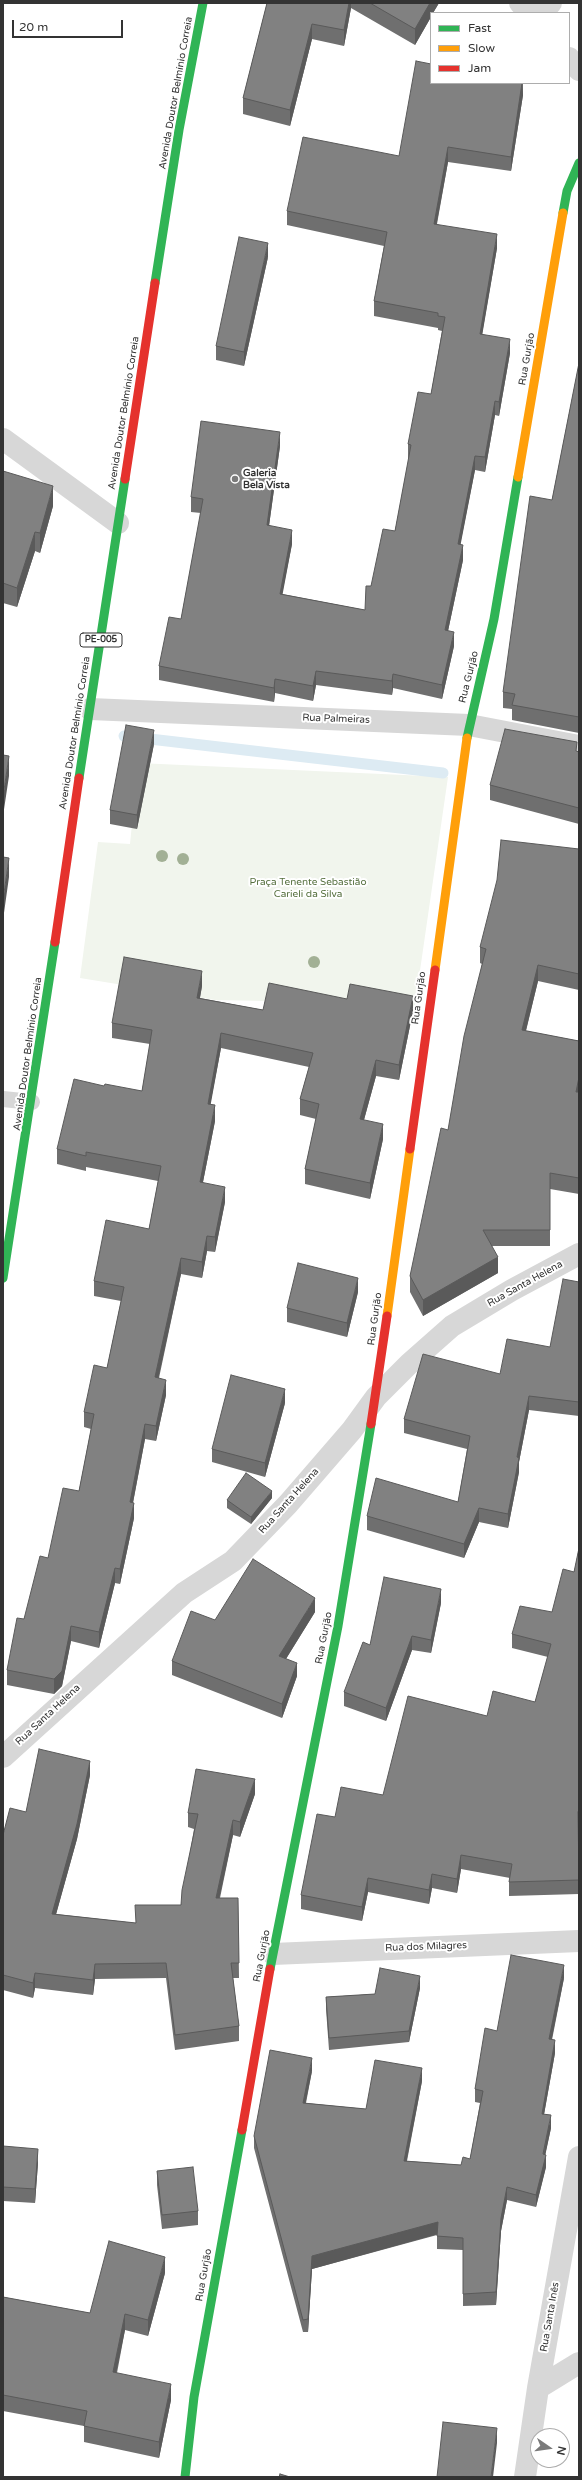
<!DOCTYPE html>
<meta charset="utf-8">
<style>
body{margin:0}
#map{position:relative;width:582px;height:2480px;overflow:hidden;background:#fff;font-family:"Varela Round",sans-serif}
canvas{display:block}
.frame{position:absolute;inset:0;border:4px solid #333;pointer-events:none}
.legend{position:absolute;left:430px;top:12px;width:140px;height:72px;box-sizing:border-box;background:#fff;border:1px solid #adadad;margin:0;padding:5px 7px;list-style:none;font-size:12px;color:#333}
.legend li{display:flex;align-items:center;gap:8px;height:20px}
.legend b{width:20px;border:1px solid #adadad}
.north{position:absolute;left:530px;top:2428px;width:40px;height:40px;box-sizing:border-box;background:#fff;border:1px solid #adadad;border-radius:50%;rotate:103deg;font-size:11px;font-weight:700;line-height:16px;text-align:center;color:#333}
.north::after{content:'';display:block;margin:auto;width:14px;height:18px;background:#7a7a7a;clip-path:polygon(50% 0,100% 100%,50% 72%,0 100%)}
.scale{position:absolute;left:12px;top:20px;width:111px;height:18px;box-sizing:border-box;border:2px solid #333;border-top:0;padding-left:5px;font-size:12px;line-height:14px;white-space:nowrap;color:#333;-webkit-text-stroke:3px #fff;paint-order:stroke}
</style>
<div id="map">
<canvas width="582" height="2480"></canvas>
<div class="frame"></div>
<ul class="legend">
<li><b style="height:5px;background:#30b455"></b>Fast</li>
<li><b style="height:5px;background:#ff9f0a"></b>Slow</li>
<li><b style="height:5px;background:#e5322d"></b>Jam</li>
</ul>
<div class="north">N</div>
<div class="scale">20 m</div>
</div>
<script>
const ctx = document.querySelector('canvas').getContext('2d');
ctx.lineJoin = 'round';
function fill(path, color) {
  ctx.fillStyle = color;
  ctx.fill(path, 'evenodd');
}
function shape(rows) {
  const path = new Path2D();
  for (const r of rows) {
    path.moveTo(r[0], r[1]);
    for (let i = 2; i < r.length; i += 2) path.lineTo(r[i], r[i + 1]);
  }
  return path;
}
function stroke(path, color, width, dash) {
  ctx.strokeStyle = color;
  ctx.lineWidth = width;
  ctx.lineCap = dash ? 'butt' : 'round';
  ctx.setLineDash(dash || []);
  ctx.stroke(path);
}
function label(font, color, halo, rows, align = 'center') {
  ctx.font = font + ' "Varela Round",sans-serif';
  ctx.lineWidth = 4;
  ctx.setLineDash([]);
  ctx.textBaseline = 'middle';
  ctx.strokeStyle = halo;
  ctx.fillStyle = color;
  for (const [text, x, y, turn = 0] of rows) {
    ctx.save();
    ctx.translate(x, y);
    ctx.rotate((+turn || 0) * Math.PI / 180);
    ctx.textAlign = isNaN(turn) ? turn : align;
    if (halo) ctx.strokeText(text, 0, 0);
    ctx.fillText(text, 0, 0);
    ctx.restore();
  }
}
fill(shape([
 [138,763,448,777,414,1012,345,1000,343,1012,265,1001,215,1000,80,978,98,842,130,844]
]), '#f1f5ed');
stroke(shape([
 [124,736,443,773]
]), '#ddebf3', 11);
stroke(shape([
 [3,1099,32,1102]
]), '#d7d7d7', 16);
stroke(shape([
 [520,3,529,13],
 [542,13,551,3],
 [569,58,579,70],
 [3,439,118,523],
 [90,709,469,725,579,746],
 [3,1757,184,1593,233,1561,288,1504,352,1430,376,1397,409,1364,452,1326,512,1290,579,1254],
 [273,1954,579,1941],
 [538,2388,579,2363],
 [525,2477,538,2388,579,2157]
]), '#d7d7d7', 22);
stroke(shape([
 [563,213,567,191,579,163],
 [155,283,179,130,203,3],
 [467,738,494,619,518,477],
 [79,778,125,479],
 [3,1278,55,942],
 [270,1969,338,1626,371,1424],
 [185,2477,194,2397,242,2130]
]), '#30b455', 9);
stroke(shape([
 [518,477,563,213],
 [435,970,467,738],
 [387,1316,410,1149]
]), '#ff9f0a', 9);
stroke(shape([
 [125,479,155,283],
 [55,942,79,778],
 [410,1149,435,970],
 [371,1424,387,1316],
 [242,2130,270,1969]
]), '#e5322d', 9);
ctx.fillStyle = '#a2b095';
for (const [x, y] of [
 [162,856],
 [183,859],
 [314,962]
]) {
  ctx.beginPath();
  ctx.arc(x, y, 6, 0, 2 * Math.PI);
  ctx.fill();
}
fill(shape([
 [267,3,439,3,433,13,431,13,431,17,415,45,351,8,344,46,312,39,290,126,243,114,243,98],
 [523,83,523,95,511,171,448,162,437,224,497,248,482,334,510,353,499,416,495,415,485,472,475,470,460,545,463,560,448,631,454,646,442,699,393,688,392,695,316,685,313,701,275,693,274,702,159,680,159,666,181,619,201,513,191,512,191,497,280,446,269,526,292,544,282,594,365,610,371,586,395,531,409,458,408,458,408,444,431,394,442,331,438,330,438,328,374,316,374,301,384,246,287,225,287,211,399,156],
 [268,257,244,366,216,360,216,346],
 [579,363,579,733,512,720,512,709,503,708,503,692,552,500],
 [3,471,53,506,40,553,35,551,17,607,3,603],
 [154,744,137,829,110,824,110,810],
 [577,752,579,752,579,824,490,800,490,785],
 [579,849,579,990,538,981,526,1031,579,1041,579,1194,550,1189,550,1246,492,1246,498,1273,423,1316,410,1292,410,1276,448,1130,482,964,480,963,480,947],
 [202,986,200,998,263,1010,413,1011,399,1080,376,1076,364,1120,383,1139,370,1199,305,1184,305,1169,316,1119,300,1115,300,1099,309,1067,221,1048,210,1105,215,1121,203,1182,225,1202,215,1252,207,1251,202,1278,181,1274,159,1378,166,1395,156,1441,145,1439,133,1503,134,1518,120,1584,115,1583,99,1648,71,1641,62,1686,54,1694,7,1685,7,1670,24,1619,48,1558,79,1491,91,1429,84,1427,84,1412,107,1368,121,1301,94,1296,94,1281,149,1229,158,1181,86,1167,86,1171,57,1164,57,1149,104,1086,142,1091,150,1044,112,1038,112,1023],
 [579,1282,579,1416,529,1410,519,1462,519,1472,508,1528,479,1522,464,1558,367,1530,367,1516,458,1502,467,1449,404,1433,404,1419,500,1374,550,1347],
 [358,1292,347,1337,287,1322,287,1308],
 [285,1403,265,1477,212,1462,212,1449],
 [272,1498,251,1524,227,1508,227,1500],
 [579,1548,579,1823,578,1825,579,1894,509,1896,509,1882,510,1878,461,1869,457,1893,432,1888,429,1904,368,1892,362,1921,301,1909,301,1895,335,1817,383,1795,487,1716,535,1702,548,1657,512,1648,512,1634,552,1612,574,1572],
 [441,1603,431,1653,412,1650,386,1721,344,1706,344,1692,370,1645],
 [315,1612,286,1659,297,1676,282,1718,172,1675,172,1661,215,1620],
 [90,1775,77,1839,56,1914,135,1923,181,1905,194,1829,188,1827,188,1813,255,1794,240,1837,233,1835,220,1898,238,1898,239,1978,233,1978,239,2026,239,2041,175,2050,166,1978,95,1979,93,1995,35,1988,33,1998,3,1990,3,1835,26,1812],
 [564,1978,552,2040,555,2053,544,2114,551,2128,545,2155,546,2167,536,2207,507,2200,501,2231,496,2305,463,2306,463,2250,437,2249,437,2235,312,2269,308,2332,303,2332,254,2148,254,2136,312,2071,306,2103,366,2109,422,2081,407,2161,461,2165,470,2159,480,2103,475,2102,475,2089,497,2031],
 [420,1988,409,2042,329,2050,326,2009,326,1997,375,1994],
 [3,2146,38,2163,35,2203,3,2201],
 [157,2171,198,2211,198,2225,162,2229,157,2185],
 [165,2273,148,2336,125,2330,117,2373,171,2400,159,2458,84,2442,84,2426,3,2411,3,2297,90,2313]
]), '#6f6f6f');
fill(shape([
 [349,3,351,3,351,8,344,46,344,30],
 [430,3,439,3,433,13,431,13,431,17,415,45,415,29],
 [312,24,312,39,290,126,290,110],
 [522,83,523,95,511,171,511,157],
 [448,147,448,162,434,238,434,224],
 [497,234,497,248,480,348,480,334],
 [268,243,268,257,244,366,244,352],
 [510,339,510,353,499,416,499,402],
 [495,401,495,415,485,472,485,457],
 [280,432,280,446,267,540,267,525],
 [475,456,475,470,458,558,458,544],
 [53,486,53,506,40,553,40,533],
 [292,530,292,544,280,608,280,594],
 [35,532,35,551,17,607,17,588],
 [463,545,463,560,445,645,445,630],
 [454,632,454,646,442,699,442,685],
 [316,671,316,685,313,701,313,686],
 [393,674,393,688,392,695,392,681],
 [275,679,275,693,274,702,274,688],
 [154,730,154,744,137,829,137,815],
 [9,756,9,776,3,816,3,797],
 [9,858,9,877,3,920,3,900],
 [538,965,538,981,522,1046,522,1030],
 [202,971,202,986,197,1013,197,998],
 [413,996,413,1011,399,1080,399,1065],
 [221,1033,221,1048,208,1119,208,1104],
 [376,1060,376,1076,360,1134,360,1119],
 [579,1077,579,1093,576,1092],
 [215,1105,215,1121,200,1197,200,1182],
 [383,1124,383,1139,370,1199,370,1183],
 [225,1187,225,1202,215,1252,215,1237],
 [207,1236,207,1251,202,1278,202,1262],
 [498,1257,498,1273,423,1316,423,1300],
 [181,1258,181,1274,155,1393,155,1377],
 [358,1278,358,1292,347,1337,347,1323],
 [166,1380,166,1395,156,1441,156,1426],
 [285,1389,285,1403,265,1477,265,1463],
 [529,1396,529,1410,519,1462,519,1472,508,1528,508,1514,517,1457],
 [145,1424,145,1439,130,1518,130,1502],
 [272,1491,272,1498,251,1524,251,1517],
 [134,1503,134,1518,120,1584,120,1569],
 [479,1508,479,1522,464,1558,464,1544],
 [115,1568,115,1583,99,1648,99,1632],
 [441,1589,441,1603,431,1653,431,1640],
 [315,1598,315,1612,279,1670,279,1656],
 [71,1626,71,1641,62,1686,54,1694,54,1679],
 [412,1636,412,1650,386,1721,386,1708],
 [297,1663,297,1676,282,1718,282,1704],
 [90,1761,90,1775,77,1839,52,1929,52,1914],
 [255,1779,255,1794,240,1837,240,1822],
 [579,1809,579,1823,578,1826,578,1812],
 [233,1820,233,1835,216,1913,216,1898],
 [461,1855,461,1869,457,1893,457,1879],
 [432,1874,432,1888,429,1904,429,1890],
 [368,1878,368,1892,362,1921,362,1907],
 [95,1964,95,1979,93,1995,93,1980],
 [564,1965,564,1978,549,2052,549,2039],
 [35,1973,35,1988,33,1998,33,1983],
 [420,1976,420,1988,409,2042,409,2031],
 [555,2040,555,2053,542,2126,542,2114],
 [312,2058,312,2071,303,2115,303,2103],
 [422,2068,422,2081,404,2174,404,2161],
 [551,2115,551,2128,543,2166,546,2155,546,2167,536,2207,536,2195],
 [38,2149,38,2163,35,2203,35,2189],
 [507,2187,507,2200,501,2231,496,2305,496,2292,501,2218],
 [438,2222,438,2234,312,2269,308,2332,308,2319,312,2256],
 [165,2257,165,2273,148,2336,148,2320],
 [125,2314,125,2330,113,2388,113,2372],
 [171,2384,171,2400,159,2458,159,2442],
 [497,2428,497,2443,493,2477,491,2477]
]), '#5a5a5a');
const building = shape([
 [267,3,349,3,344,30,312,24,290,110,243,98,267,3],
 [370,3,430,3,415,29,370,3],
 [416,61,431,64,431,83,522,83,511,157,448,147,434,224,497,234,480,334,510,339,499,402,495,401,485,457,475,456,458,544,463,545,445,630,454,632,442,685,393,674,392,681,316,671,313,686,275,679,274,688,159,666,169,617,181,619,203,499,191,497,201,421,280,432,267,525,292,530,280,594,365,610,366,586,371,586,383,529,395,531,411,445,408,444,418,392,431,394,445,317,438,316,438,313,374,301,387,232,287,211,303,137,399,156,416,61],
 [239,237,268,243,244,352,216,346,239,237],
 [579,363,579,717,512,705,515,694,503,692,530,496,552,500,579,363],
 [3,471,53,486,40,533,35,532,17,588,3,583,3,471],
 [126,725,154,730,137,815,110,810,126,725],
 [505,729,577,742,576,751,579,752,579,808,490,785,505,729],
 [3,755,9,756,3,797,3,755],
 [501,840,579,849,579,974,538,965,522,1030,579,1041,579,1077,576,1092,579,1092,579,1178,550,1173,550,1230,483,1230,498,1257,423,1300,410,1276,441,1128,448,1130,464,1036,486,949,480,947,497,880,501,840],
 [3,857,9,858,3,900,3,857],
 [124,957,202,971,197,998,263,1010,269,983,347,999,350,984,413,996,399,1065,376,1060,360,1119,383,1124,370,1183,305,1169,319,1104,300,1099,313,1053,221,1033,208,1104,215,1105,200,1182,225,1187,215,1237,207,1236,202,1262,181,1258,155,1377,166,1380,156,1426,145,1424,130,1502,134,1503,120,1569,115,1568,99,1632,71,1626,62,1671,54,1679,7,1670,17,1618,24,1619,40,1556,48,1558,63,1488,79,1491,94,1414,84,1412,94,1365,107,1368,124,1287,94,1281,106,1220,149,1229,161,1166,86,1152,86,1156,57,1149,74,1079,104,1086,105,1084,142,1091,152,1030,112,1023,124,957],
 [298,1263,358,1278,347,1323,287,1308,298,1263],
 [563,1279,579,1282,579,1402,529,1396,517,1457,519,1458,508,1514,479,1508,464,1544,367,1516,376,1478,458,1502,470,1436,404,1419,423,1354,500,1374,507,1339,550,1347,563,1279],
 [231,1375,285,1389,265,1463,212,1449,231,1375],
 [246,1473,272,1491,251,1517,227,1500,246,1473],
 [579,1548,579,1809,578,1812,579,1880,509,1882,512,1864,461,1855,457,1879,432,1874,429,1890,368,1878,362,1907,301,1895,317,1814,335,1817,341,1787,383,1795,408,1696,487,1716,493,1691,535,1702,551,1644,512,1634,520,1606,552,1612,563,1569,574,1572,579,1548],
 [253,1559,315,1598,279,1656,297,1663,282,1704,172,1661,191,1611,215,1620,253,1559],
 [384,1577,441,1589,431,1640,412,1636,386,1708,344,1692,363,1642,370,1645,384,1577],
 [39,1749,90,1761,77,1824,52,1914,136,1923,135,1905,181,1905,182,1890,198,1814,188,1813,196,1769,255,1779,240,1822,233,1820,216,1898,238,1898,239,1963,231,1963,239,2026,175,2035,166,1963,95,1964,93,1980,35,1973,33,1983,3,1975,3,1835,10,1808,26,1812,39,1749],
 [511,1955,564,1965,549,2039,555,2040,542,2114,551,2115,543,2154,546,2155,536,2195,507,2187,501,2218,496,2292,463,2294,463,2238,437,2236,438,2222,312,2256,308,2319,303,2320,254,2136,270,2050,312,2058,303,2103,366,2109,375,2060,422,2068,404,2161,461,2165,463,2157,470,2159,483,2091,475,2089,485,2028,497,2031,511,1955],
 [380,1968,420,1976,409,2031,329,2038,326,1997,375,1994,380,1968],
 [3,2146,38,2149,35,2189,3,2187,3,2146],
 [193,2167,198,2211,162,2215,157,2171,193,2167],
 [109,2241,165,2257,148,2320,125,2314,113,2372,171,2384,159,2442,84,2426,87,2411,3,2395,3,2297,90,2313,109,2241],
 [443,2422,497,2428,491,2477,437,2477,443,2422],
 [280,2474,290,2477,279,2477,280,2474]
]);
fill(building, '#818181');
stroke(building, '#5a5a5a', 1);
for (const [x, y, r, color] of [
 [235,479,4,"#7a7a7a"]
]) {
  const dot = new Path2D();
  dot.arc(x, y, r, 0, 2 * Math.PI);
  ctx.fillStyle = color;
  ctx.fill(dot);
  stroke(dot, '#fff', 1.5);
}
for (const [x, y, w] of [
 [101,640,42]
]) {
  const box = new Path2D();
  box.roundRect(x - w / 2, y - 7, w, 14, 3);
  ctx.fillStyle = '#fff';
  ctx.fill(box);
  stroke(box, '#333', 1);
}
label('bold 9px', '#333', null, [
 ["PE-005",101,640]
]);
label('10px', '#333', '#fff', [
 ["Avenida Doutor Belmínio Correia",176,93,-80],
 ["Rua Gurjão",527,359,-80],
 ["Avenida Doutor Belmínio Correia",124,413,-81],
 ["Rua Gurjão",469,677,-76],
 ["Rua Palmeiras",336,719,2],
 ["Avenida Doutor Belmínio Correia",75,733,-81],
 ["Rua Gurjão",419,998,-82],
 ["Avenida Doutor Belmínio Correia",28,1054,-82],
 ["Rua Santa Helena",525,1284,-29],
 ["Rua Gurjão",375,1319,-82],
 ["Rua Santa Helena",289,1501,-48],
 ["Rua Gurjão",324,1638,-79],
 ["Rua Santa Helena",48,1715,-43],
 ["Rua dos Milagres",426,1947,-2],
 ["Rua Gurjão",262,1956,-79],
 ["Rua Gurjão",204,2275,-80],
 ["Rua Santa Inês",550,2317,-80]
]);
label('bold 10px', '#333', '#fff', [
 ["Galeria",243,473],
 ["Bela Vista",243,485]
], 'left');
label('10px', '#56703f', '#fff', [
 ["Praça Tenente Sebastião",308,882],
 ["Carieli da Silva",308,894]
]);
</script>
